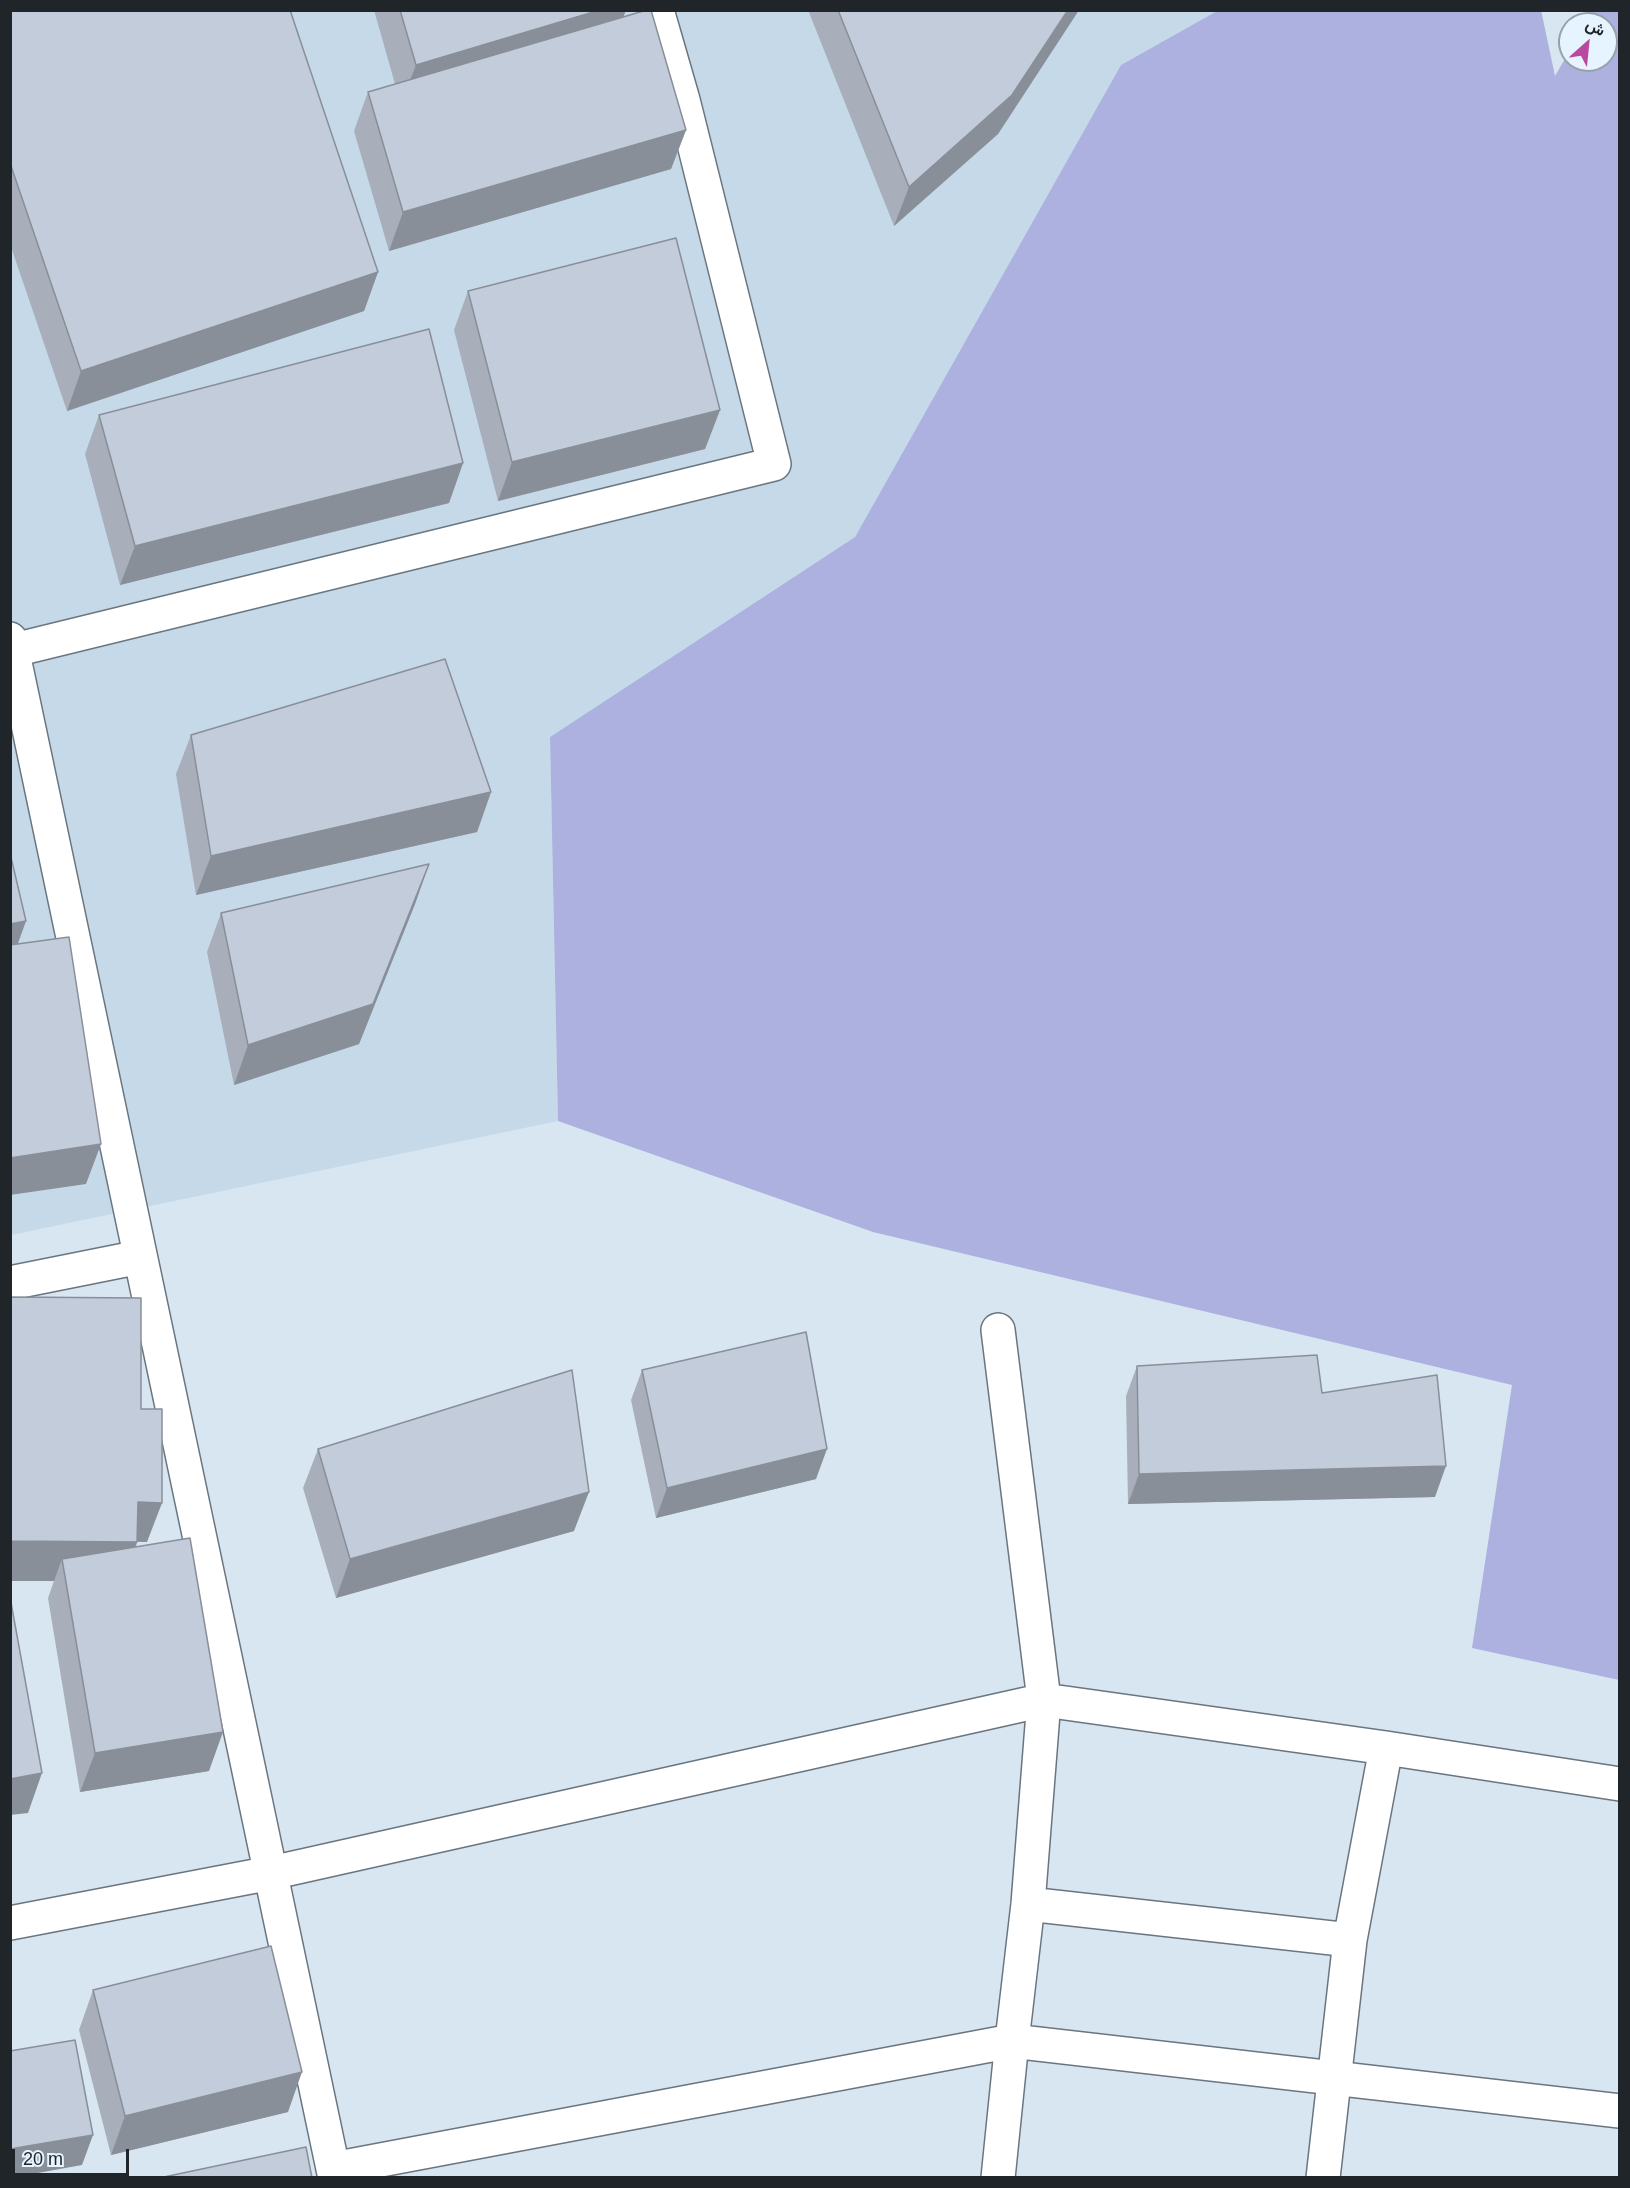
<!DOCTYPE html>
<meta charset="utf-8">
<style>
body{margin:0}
#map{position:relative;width:1630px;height:2188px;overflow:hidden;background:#d8e6f2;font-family:Arial,Vazirmatn,sans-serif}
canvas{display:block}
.frame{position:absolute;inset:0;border:12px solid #202529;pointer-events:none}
.north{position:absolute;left:1558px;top:12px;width:60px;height:60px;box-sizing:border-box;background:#e5f4ff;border:2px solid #96a1a9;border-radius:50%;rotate:27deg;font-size:16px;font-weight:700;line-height:24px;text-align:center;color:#202529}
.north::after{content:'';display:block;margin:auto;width:21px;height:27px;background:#ba47a0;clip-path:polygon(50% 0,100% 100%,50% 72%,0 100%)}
.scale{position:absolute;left:12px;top:2149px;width:117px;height:27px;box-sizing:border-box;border:3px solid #202529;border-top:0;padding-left:8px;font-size:18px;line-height:21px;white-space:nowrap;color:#202529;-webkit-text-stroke:4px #e5f4ff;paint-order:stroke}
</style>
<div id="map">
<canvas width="1630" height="2188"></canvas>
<div class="frame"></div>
<div class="north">ش</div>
<div class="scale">20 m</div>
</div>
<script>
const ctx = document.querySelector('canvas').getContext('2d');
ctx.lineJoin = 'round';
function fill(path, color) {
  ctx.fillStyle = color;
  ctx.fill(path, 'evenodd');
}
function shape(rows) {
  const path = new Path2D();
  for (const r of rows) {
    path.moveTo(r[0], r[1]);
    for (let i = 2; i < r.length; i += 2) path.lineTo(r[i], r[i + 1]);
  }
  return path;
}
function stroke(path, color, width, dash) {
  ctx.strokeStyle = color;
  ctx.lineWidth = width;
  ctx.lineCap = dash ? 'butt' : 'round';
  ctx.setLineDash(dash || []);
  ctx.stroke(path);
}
fill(shape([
 [10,11,1217,11,1121,65,855,537,550,737,558,1121,11,1235]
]), '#c5d9e9');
fill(shape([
 [1541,10,1555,76,1570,50,1570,60,1606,60,1606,24,1584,24,1591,11,1620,11,1619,1680,1472,1648,1512,1385,873,1232,558,1121,550,737,855,537,1121,65,1217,11]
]), '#acb1df');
const minor = shape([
 [10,639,335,2178],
 [10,651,774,464,683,100,657,10],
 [10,1283,140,1257],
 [1028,1904,1350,1940],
 [10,1923,271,1873,1044,1700,1386,1748,1620,1784],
 [333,2169,1012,2041,1028,1904,1044,1700,998,1330],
 [998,2178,1012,2041,1620,2111],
 [1323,2178,1350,1940,1386,1748]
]);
stroke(minor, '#697680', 36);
stroke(minor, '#fff', 33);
fill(shape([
 [10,10,378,272,364,311,67,411,10,244],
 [374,10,626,10,623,17,686,130,671,169,389,251,354,131,368,92,395,84],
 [808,10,1079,10,998,134,894,226],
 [468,291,720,410,705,449,498,501,454,330],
 [99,415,463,463,449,503,120,585,85,454],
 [191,735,491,792,477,832,196,895,176,774],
 [429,864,415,904,359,1044,234,1085,207,952,221,913],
 [10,1297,141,1409,147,1542,137,1542,136,1547,209,1771,80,1792,48,1598,54,1581,10,1581],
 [1137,1366,1322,1393,1435,1497,1128,1504,1126,1396],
 [642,1370,816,1479,656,1518,631,1400],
 [318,1449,574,1531,336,1598,303,1488],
 [93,1990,288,2112,111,2155,79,2030]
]), '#a8afbb');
fill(shape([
 [600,10,626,10,614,41,401,104,416,65],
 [1068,10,1079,10,998,134,894,226,909,187],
 [686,130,671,169,389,251,403,212],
 [378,272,364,311,67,411,81,371],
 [720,410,705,449,498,501,512,462],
 [463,463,449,503,120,585,135,546],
 [491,792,477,832,196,895,211,856],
 [429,864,415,904,359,1044,234,1085,248,1045],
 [26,921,12,960,10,961,10,924],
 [101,1144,86,1184,10,1195,10,1158],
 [827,1449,816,1479,656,1518,667,1488],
 [1446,1466,1435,1497,1128,1504,1139,1474],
 [589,1492,574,1531,336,1598,350,1559],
 [138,1502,162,1503,147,1542,123,1541],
 [10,1541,137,1542,123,1581,62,1559,54,1581,10,1581],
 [223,1732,209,1771,80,1792,95,1753],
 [42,1773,28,1813,10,1815,10,1779],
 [302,2072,288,2112,111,2155,125,2116],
 [93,2135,82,2165,10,2178,10,2149]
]), '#888f99');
const building = shape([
 [10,10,290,10,378,272,81,371,10,163,10,10],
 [400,10,600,10,416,65,400,10],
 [647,10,651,10,686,130,403,212,368,92,647,10],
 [838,10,1068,10,1012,95,909,187,838,10],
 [676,238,720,410,512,462,468,291,676,238],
 [429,329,463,463,135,546,99,415,429,329],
 [445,659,491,792,211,856,191,735,445,659],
 [10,853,26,921,10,924,10,853],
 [429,864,373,1004,248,1045,221,913,429,864],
 [69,937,101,1144,10,1158,10,945,69,937],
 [10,1297,141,1298,141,1409,162,1409,162,1503,138,1502,137,1542,10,1541,10,1297],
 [806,1332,827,1449,667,1488,642,1370,806,1332],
 [1317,1355,1322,1393,1437,1375,1446,1466,1139,1474,1137,1366,1317,1355],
 [572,1370,589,1492,350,1559,318,1449,572,1370],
 [190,1538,223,1732,95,1753,62,1559,190,1538],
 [10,1597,42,1773,10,1779,10,1597],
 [271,1946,302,2072,125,2116,93,1990,271,1946],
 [75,2040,93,2135,10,2149,10,2051,75,2040],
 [306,2147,312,2178,159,2178,306,2147]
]);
fill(building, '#c3ccda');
stroke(building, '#888f99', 1.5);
</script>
